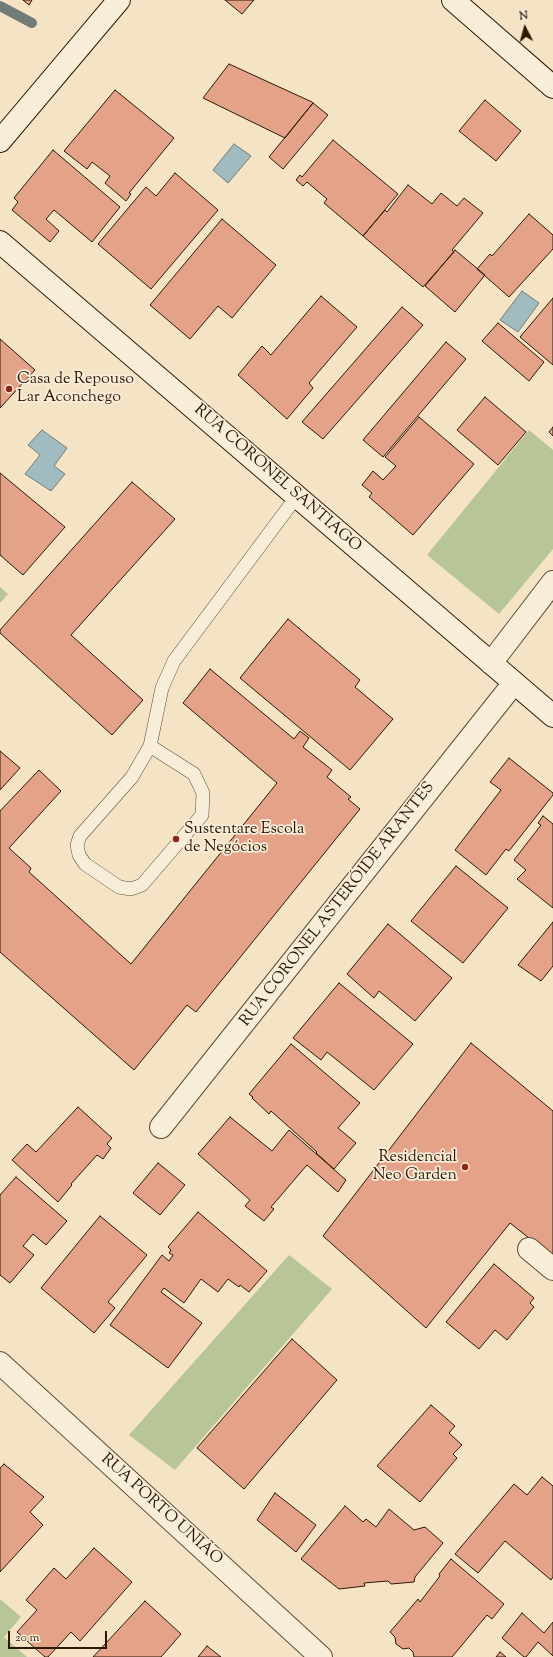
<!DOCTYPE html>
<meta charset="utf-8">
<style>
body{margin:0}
#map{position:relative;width:553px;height:1657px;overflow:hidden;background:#f4e4c5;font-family:"Sorts Mill Goudy",serif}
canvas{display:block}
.north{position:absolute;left:505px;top:8px;width:40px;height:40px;-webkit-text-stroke:3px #f8edd9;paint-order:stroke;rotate:354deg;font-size:11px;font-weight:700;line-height:16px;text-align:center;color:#2c1905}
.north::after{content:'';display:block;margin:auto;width:14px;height:18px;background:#2c1905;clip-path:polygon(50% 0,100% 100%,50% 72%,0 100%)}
.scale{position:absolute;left:8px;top:1631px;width:99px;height:18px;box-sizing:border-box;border:2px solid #2c1905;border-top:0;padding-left:5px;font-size:12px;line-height:14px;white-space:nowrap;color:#2c1905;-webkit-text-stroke:3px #f8edd9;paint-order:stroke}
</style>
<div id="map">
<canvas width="553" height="1657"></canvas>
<div class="north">N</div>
<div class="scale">20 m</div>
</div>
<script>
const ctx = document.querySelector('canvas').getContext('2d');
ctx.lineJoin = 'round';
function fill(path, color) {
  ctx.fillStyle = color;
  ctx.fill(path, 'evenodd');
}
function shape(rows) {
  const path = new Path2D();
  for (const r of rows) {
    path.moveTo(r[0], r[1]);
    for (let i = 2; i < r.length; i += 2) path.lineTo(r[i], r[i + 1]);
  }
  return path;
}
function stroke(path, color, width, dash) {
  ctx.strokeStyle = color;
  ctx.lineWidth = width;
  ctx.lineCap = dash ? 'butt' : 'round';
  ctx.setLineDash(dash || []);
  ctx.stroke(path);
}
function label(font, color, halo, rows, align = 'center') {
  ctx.font = font + ' "Sorts Mill Goudy",serif';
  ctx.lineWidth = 3.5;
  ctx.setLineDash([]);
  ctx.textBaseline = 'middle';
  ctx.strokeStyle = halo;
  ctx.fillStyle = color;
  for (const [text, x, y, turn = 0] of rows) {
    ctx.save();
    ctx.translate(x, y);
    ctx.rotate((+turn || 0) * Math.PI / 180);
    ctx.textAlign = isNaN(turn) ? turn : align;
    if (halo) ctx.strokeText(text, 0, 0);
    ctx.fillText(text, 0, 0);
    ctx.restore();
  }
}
fill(shape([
 [529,430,553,450,553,549,499,614,427,555],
 [0,587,8,594,0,603],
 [289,1255,332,1289,175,1470,129,1435],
 [0,1599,21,1617,4,1637,27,1657,0,1657]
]), '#b8c597');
const water = shape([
 [234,144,251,156,228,183,213,170,234,144],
 [522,291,539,303,518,332,500,320,522,291],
 [42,430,67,448,54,466,65,474,51,491,25,474,40,455,28,445,42,430]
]);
fill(water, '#a1bcc0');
stroke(water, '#727b75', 1);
stroke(shape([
 [0,6,32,23]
]), '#727b75', 10);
const building = shape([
 [23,0,32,0,29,5,23,0],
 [225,0,254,0,242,14,225,0],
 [229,64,312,102,313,103,285,138,203,98,229,64],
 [115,90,174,138,129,193,131,194,126,201,105,183,110,176,92,162,87,169,64,151,115,90],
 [485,100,521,131,496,161,459,131,485,100],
 [313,103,328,115,283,169,269,157,313,103],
 [333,140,398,194,363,236,324,203,327,199,307,182,303,186,296,180,300,175,302,177,333,140],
 [53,150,120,207,92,242,54,210,46,219,59,231,50,242,12,210,18,202,14,198,53,150],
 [175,173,218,210,151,289,98,244,146,187,156,196,175,173],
 [408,185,432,204,441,193,457,206,464,198,483,213,452,250,454,252,423,287,363,236,385,210,387,212,408,185],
 [529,214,553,235,553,249,509,297,477,269,490,254,492,256,529,214],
 [222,219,276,265,232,318,218,306,190,339,150,305,222,219],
 [455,250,485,275,455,312,425,286,455,250],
 [321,296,357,327,309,383,313,388,287,419,238,375,262,346,271,355,321,296],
 [553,298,553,365,520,337,553,298],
 [402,307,423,325,323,439,302,422,402,307],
 [498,323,544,362,529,381,482,341,498,323],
 [0,339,35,370,0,408,0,339],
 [446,342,466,359,383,457,363,440,446,342],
 [485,397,526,432,498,465,457,430,485,397],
 [419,417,474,464,413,535,369,497,372,493,362,485,373,471,383,480,396,466,385,457,419,417],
 [553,427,553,436,549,432,553,427],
 [0,473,65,527,23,575,0,555,0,473],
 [132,482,175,519,71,635,143,700,112,735,0,633,0,630,132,482],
 [288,619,360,680,355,687,393,719,350,770,240,678,288,619],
 [210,669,294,739,300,731,309,738,303,747,332,770,327,777,351,797,348,799,360,809,196,1012,187,1005,134,1070,0,952,0,811,39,770,61,791,9,848,31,868,29,872,131,964,277,783,183,703,210,669],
 [0,751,20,768,0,790,0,751],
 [509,758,553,793,553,795,509,851,506,849,486,875,455,850,501,790,490,782,509,758],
 [543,816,553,824,553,908,517,879,526,870,514,860,541,825,538,823,543,816],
 [456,866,508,908,463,963,411,921,456,866],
 [553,922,553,966,541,981,518,965,553,922],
 [388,924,452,978,415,1021,379,991,374,998,347,974,388,924],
 [339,983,413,1044,374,1090,327,1052,321,1060,293,1038,339,983],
 [471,1043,553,1111,553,1257,510,1223,426,1328,323,1236,471,1043],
 [291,1044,360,1103,338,1128,356,1143,334,1169,316,1153,317,1152,271,1111,269,1114,252,1098,253,1097,249,1094,291,1044],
 [78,1107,112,1138,107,1144,111,1148,103,1159,97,1155,71,1184,72,1185,58,1202,12,1160,27,1144,36,1152,78,1107],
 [230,1117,272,1151,289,1130,346,1180,338,1192,307,1165,271,1207,274,1209,264,1221,245,1206,250,1200,198,1154,230,1117],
 [158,1163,185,1185,160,1215,133,1193,158,1163],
 [16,1177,67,1221,46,1245,33,1234,23,1246,34,1255,10,1283,0,1275,0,1195,16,1177],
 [198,1212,267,1271,249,1292,240,1285,239,1287,228,1279,218,1292,201,1279,184,1303,164,1288,161,1292,202,1323,168,1368,110,1325,162,1255,169,1261,173,1255,169,1253,171,1250,168,1247,198,1212],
 [100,1216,147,1255,108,1302,115,1308,94,1333,41,1288,100,1216],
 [494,1264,534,1298,530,1303,534,1307,507,1340,495,1330,479,1349,446,1322,494,1264],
 [292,1339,337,1380,244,1489,197,1448,292,1339],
 [431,1405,455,1426,449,1433,462,1445,453,1454,457,1458,420,1502,377,1466,431,1405],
 [4,1464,44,1497,30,1512,43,1525,0,1572,0,1468,4,1464],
 [542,1477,553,1486,553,1577,551,1580,505,1541,478,1573,455,1554,514,1484,527,1495,542,1477],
 [275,1493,316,1525,296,1552,257,1520,275,1493],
 [345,1506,363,1522,366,1519,376,1527,389,1509,414,1530,425,1527,443,1543,415,1577,414,1582,391,1584,388,1581,364,1583,365,1586,339,1589,301,1559,345,1506],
 [94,1548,132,1582,80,1641,71,1632,48,1657,45,1657,17,1632,37,1610,26,1600,54,1568,66,1579,94,1548],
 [451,1559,504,1604,492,1619,487,1615,452,1657,414,1657,413,1652,409,1648,403,1649,396,1644,395,1637,390,1632,418,1599,420,1602,440,1576,439,1574,451,1559],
 [145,1601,181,1634,161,1657,93,1657,145,1601],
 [522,1613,544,1633,553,1622,553,1656,538,1642,526,1657,524,1657,502,1638,522,1613],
 [207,1646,221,1657,198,1657,207,1646],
 [500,1652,506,1657,496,1657,500,1652]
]);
fill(building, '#e4a289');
stroke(building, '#2c1905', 1);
const lane = shape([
 [150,746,194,774,203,793,202,815,142,885,131,889,119,887,85,864,79,855,77,845,80,836,132,777,150,746,162,688,174,661,297,496]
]);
const street = shape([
 [491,663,553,582],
 [161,1127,514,683],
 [529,1249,553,1269],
 [0,1363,321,1657]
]);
const secondary = shape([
 [453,0,553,87],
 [0,141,119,0],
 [0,242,553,716]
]);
stroke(lane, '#5e4c35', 14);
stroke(street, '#5e4c35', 24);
stroke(secondary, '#2c1905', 24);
stroke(lane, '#f8edd9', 13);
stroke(street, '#f8edd9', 22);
stroke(secondary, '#f8edd9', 22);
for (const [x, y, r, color] of [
 [9,389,4,"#8f2418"],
 [176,839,4,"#8f2418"],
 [465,1167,4,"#8f2418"]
]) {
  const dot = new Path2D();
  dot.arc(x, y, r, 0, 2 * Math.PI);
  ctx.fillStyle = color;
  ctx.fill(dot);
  stroke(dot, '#f8edd9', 1.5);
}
label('16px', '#2c1905', '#f8edd9', [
 ["Casa de Repouso",17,380],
 ["Lar Aconchego",17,398],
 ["Sustentare Escola",184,830],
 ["de Negócios",184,848],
 ["Residencial",457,1158,"right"],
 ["Neo Garden",457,1176,"right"]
], 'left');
label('16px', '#2c1905', '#f8edd9', [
 ["RUA CORONEL SANTIAGO",277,479,41],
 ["RUA CORONEL ASTERÓIDE ARANTES",338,905,-52],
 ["RUA PORTO UNIÃO",161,1510,42]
]);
</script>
